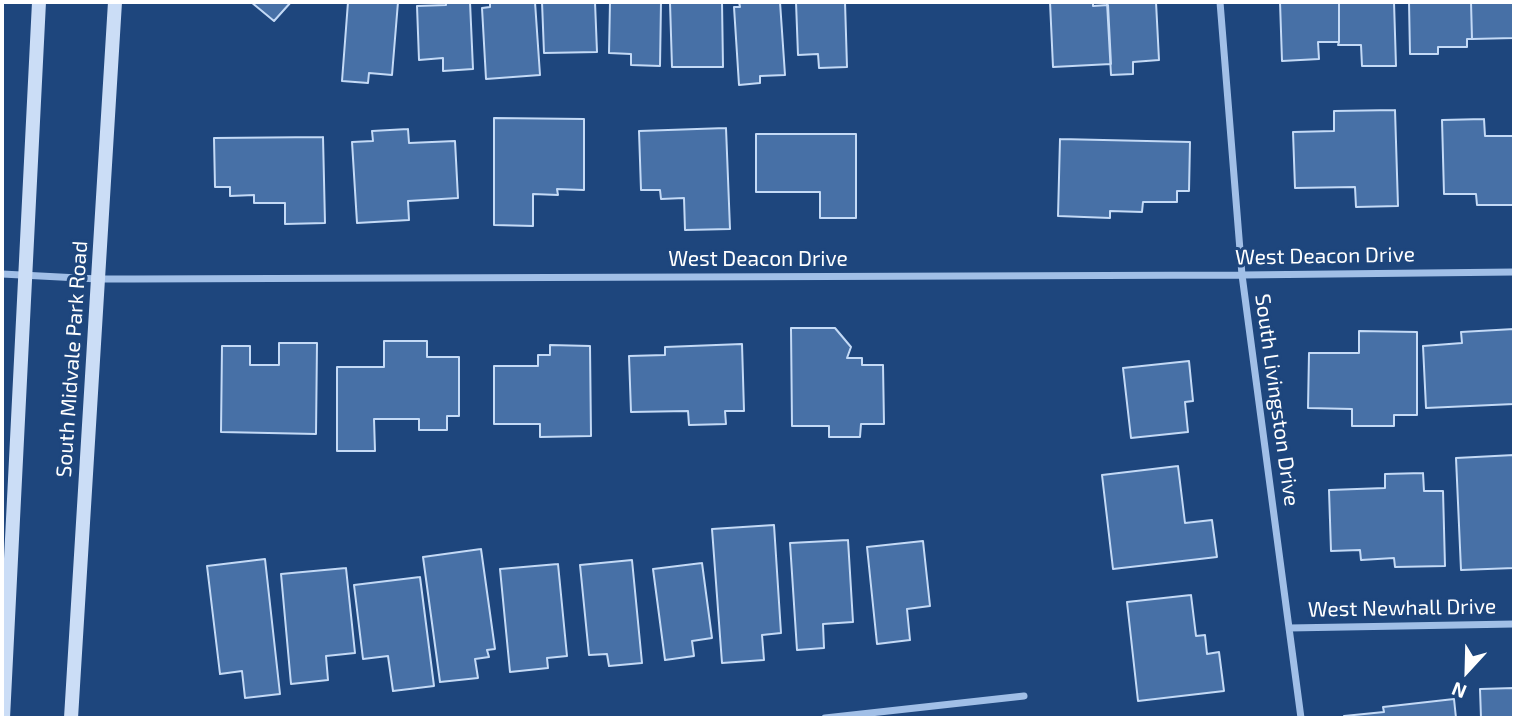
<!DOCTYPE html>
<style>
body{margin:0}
#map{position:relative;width:1516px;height:720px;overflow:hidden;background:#1e467d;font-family:"Exo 2",sans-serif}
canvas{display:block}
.frame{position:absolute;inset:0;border:4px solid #fff;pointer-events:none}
.north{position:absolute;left:1432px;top:636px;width:70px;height:70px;-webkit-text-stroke:5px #1e467d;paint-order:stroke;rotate:202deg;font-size:19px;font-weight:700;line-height:28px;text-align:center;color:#fff}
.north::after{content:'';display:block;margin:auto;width:24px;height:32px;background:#fff;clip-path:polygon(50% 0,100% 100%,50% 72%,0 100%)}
</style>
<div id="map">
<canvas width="1516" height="720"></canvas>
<div class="frame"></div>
<div class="north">N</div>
</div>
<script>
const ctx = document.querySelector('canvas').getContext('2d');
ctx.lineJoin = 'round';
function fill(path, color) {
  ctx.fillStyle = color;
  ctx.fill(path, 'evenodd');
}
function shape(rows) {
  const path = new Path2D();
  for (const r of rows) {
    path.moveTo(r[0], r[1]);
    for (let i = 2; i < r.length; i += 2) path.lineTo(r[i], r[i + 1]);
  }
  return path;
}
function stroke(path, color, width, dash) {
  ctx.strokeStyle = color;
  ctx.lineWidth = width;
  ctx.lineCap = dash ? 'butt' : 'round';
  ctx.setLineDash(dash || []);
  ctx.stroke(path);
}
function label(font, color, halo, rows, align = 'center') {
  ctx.font = font + ' "Exo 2",sans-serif';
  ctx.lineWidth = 6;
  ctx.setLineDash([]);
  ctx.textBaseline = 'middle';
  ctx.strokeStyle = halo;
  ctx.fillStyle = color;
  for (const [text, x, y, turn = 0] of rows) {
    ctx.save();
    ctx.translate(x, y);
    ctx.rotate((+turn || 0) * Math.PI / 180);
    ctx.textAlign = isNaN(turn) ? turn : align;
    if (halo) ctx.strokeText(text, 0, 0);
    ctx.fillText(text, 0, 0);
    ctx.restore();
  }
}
const building = shape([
 [251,2,291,2,274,21,251,2],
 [348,2,398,2,392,75,369,73,368,83,342,81,348,2],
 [446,2,470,2,473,69,443,71,443,58,419,60,417,6,446,5,446,2],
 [490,2,535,2,540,75,486,79,482,8,490,7,490,2],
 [542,2,595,2,597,52,544,53,542,2],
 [610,2,661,2,660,66,631,65,631,54,609,53,610,2],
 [700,2,722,2,723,67,672,67,670,3,700,2],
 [739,2,780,2,785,75,760,76,760,83,739,85,734,7,740,7,739,2],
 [796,2,845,2,847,67,819,68,818,54,798,55,796,2],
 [1050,2,1093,2,1093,6,1108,5,1111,64,1053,67,1050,2],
 [1107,2,1156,2,1159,60,1133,62,1133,74,1111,75,1107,2],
 [1280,2,1339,2,1339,42,1318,42,1319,59,1282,61,1280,2],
 [1339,2,1394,2,1396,66,1362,66,1361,45,1338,45,1339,42,1339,2],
 [1409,2,1471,2,1472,39,1467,39,1467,47,1438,47,1438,54,1410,54,1409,2],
 [1471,2,1514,2,1514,38,1472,39,1471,2],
 [1395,110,1398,206,1356,207,1355,187,1295,188,1293,132,1334,131,1334,111,1395,110],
 [494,118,584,119,584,190,557,189,558,195,533,194,533,226,494,225,494,118],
 [1484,119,1485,136,1514,136,1514,205,1477,205,1476,194,1444,194,1442,120,1484,119],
 [726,128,730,229,685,230,684,198,661,199,660,190,641,190,639,131,726,128],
 [408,129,409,143,455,141,458,198,408,201,409,220,357,223,352,142,373,141,372,131,408,129],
 [756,134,856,134,856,218,820,218,820,192,756,192,756,134],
 [323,137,325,223,285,224,285,203,254,203,254,195,230,196,230,187,215,187,214,138,323,137],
 [1060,139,1190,142,1189,191,1177,191,1177,202,1143,202,1142,212,1110,211,1110,218,1058,216,1060,139],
 [791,328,835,328,851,347,847,358,862,358,862,365,883,365,884,424,861,424,860,437,829,437,829,426,792,426,791,328],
 [1514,329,1514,404,1426,408,1423,346,1462,343,1461,332,1514,329],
 [1359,331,1417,332,1417,415,1394,415,1394,426,1352,426,1352,409,1308,408,1309,353,1359,353,1359,331],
 [384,341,427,341,427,357,459,357,459,416,447,416,447,430,419,430,419,419,374,419,375,451,337,451,337,367,384,367,384,341],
 [279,343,317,343,316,434,221,432,222,346,250,346,250,365,279,365,279,343],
 [742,344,744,411,725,411,726,424,689,425,688,411,631,412,629,356,665,355,665,347,742,344],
 [550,345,590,346,591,436,540,437,540,424,494,424,494,366,538,366,538,355,550,355,550,345],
 [1189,361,1193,401,1185,402,1188,432,1131,438,1123,368,1189,361],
 [1514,455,1514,568,1461,570,1456,458,1514,455],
 [1178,466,1185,523,1212,520,1217,557,1113,569,1102,475,1178,466],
 [1423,473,1424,491,1443,491,1445,566,1395,567,1394,558,1361,560,1360,550,1331,551,1329,490,1385,488,1385,474,1423,473],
 [774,525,781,633,762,635,764,660,722,663,712,529,774,525],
 [848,540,853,622,823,624,824,648,797,650,790,543,848,540],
 [923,541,930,606,907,609,910,640,877,644,867,547,923,541],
 [481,549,495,649,487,650,489,657,475,659,478,678,440,682,423,557,481,549],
 [265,559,280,694,245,698,242,671,220,674,207,566,265,559],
 [632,560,642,663,609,666,607,654,589,655,580,565,632,560],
 [702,563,712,638,692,641,694,656,665,660,653,569,702,563],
 [558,564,567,656,547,658,548,668,510,672,500,569,558,564],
 [346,568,355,653,326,656,328,680,291,684,281,574,346,568],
 [420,577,434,686,393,691,388,656,363,659,354,585,420,577],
 [1191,595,1196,636,1205,635,1207,654,1219,652,1224,691,1138,701,1127,602,1191,595],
 [1514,688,1514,718,1481,718,1480,689,1514,688],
 [1454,699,1456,718,1344,718,1344,716,1384,712,1383,707,1454,699]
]);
fill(building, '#4770a6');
stroke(building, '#c4daf6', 2);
stroke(shape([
 [1220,2,1242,275,1301,718],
 [2,274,98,279,134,279,1242,275,1514,272],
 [1289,628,1514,624],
 [825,718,1024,696]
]), '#a1bfe7', 7);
stroke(shape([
 [3,718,39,2],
 [71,718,115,2]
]), '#cbddf6', 14);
label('21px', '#fff', '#1e467d', [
 ["West Deacon Drive",1325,256,-1],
 ["West Deacon Drive",758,259],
 ["South Midvale Park Road",72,359,-86],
 ["South Livingston Drive",1277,400,82],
 ["West Newhall Drive",1402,608,-1]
]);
</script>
